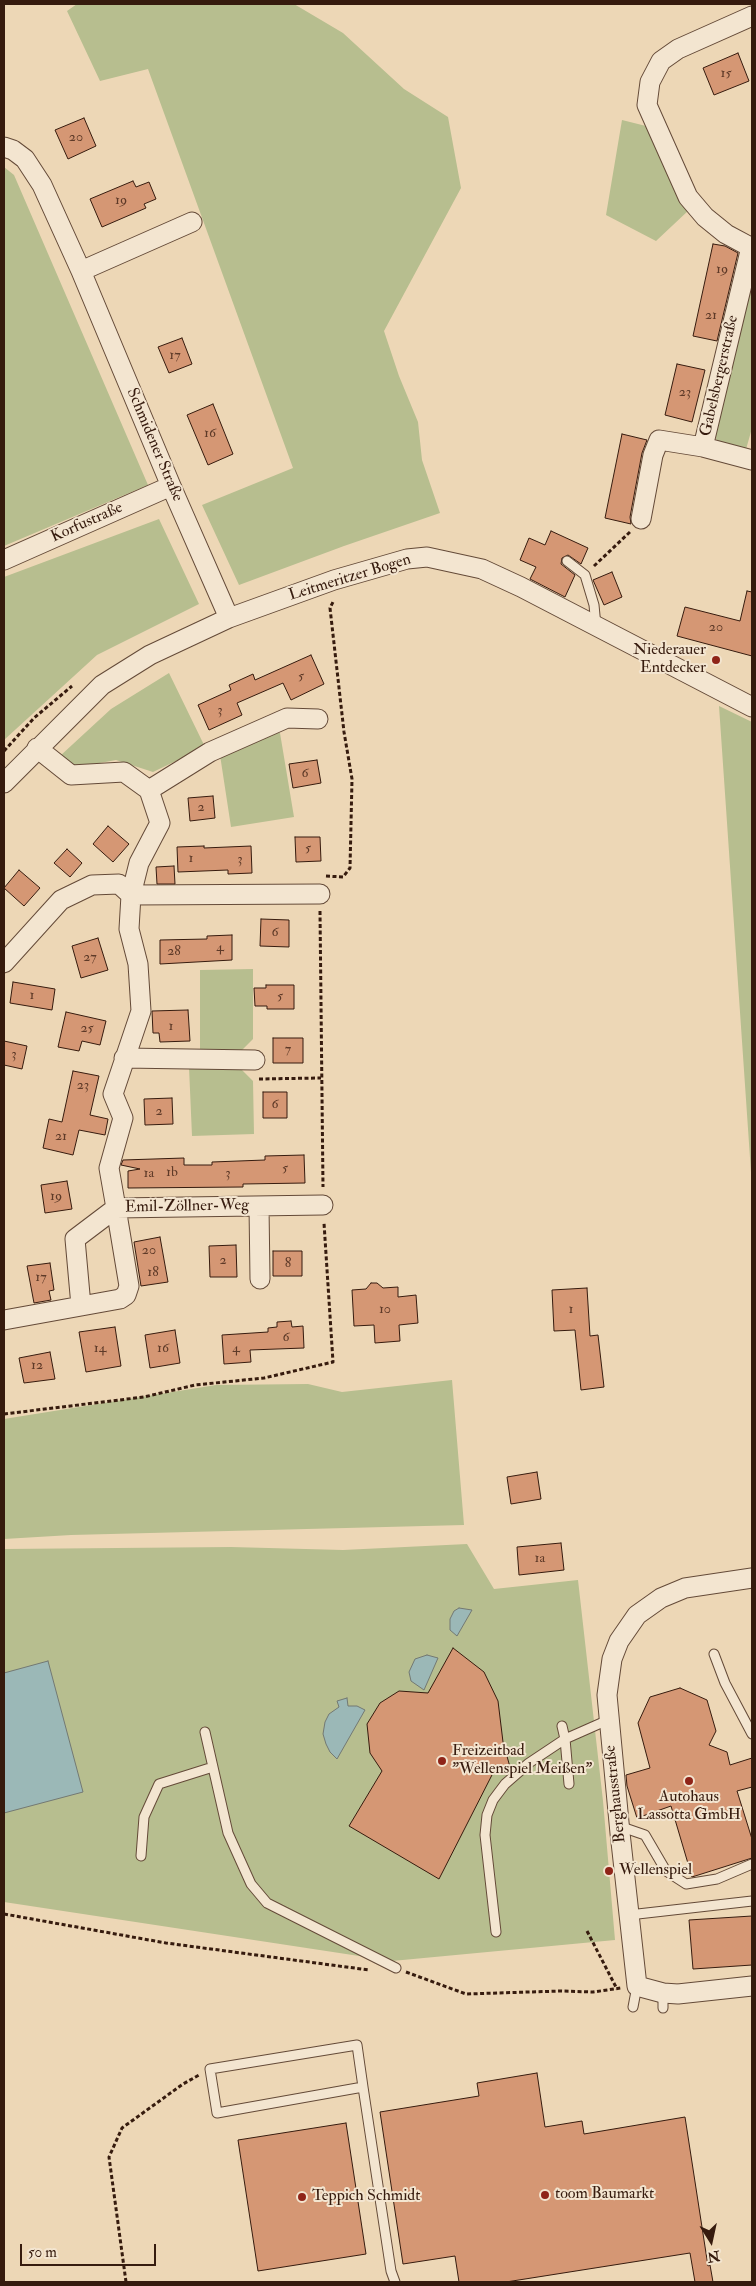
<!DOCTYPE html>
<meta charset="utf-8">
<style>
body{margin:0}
#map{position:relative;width:756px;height:2286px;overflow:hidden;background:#edd7b6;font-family:"IM FELL Double Pica",serif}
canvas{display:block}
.frame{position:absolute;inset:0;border:5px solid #361b0e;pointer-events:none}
.north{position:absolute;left:686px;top:2216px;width:50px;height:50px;-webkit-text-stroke:4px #f3e5d0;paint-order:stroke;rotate:170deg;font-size:14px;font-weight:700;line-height:20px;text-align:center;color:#361b0e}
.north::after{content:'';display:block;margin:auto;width:18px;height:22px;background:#361b0e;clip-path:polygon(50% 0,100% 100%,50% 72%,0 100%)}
.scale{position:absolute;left:20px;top:2244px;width:136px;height:22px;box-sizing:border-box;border:2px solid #361b0e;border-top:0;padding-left:6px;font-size:15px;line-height:18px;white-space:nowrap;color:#361b0e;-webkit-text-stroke:4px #f3e5d0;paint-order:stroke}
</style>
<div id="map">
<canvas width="756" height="2286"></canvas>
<div class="frame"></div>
<div class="north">N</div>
<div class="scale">50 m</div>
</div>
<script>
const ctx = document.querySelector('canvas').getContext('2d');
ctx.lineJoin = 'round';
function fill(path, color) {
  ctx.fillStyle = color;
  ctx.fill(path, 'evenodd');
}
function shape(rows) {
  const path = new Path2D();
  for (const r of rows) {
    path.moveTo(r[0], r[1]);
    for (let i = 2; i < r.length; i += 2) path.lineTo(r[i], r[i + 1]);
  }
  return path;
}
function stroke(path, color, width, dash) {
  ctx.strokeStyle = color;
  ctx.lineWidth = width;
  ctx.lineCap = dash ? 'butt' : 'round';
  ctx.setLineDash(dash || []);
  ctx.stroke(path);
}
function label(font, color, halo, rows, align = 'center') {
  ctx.font = font + ' "IM FELL Double Pica",serif';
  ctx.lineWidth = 4;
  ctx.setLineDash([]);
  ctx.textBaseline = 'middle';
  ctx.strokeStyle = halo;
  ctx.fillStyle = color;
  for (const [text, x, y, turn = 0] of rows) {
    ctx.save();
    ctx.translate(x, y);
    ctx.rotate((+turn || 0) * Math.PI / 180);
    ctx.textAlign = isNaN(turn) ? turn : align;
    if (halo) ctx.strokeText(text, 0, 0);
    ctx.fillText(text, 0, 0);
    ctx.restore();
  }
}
fill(shape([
 [77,4,294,4,343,33,404,89,448,117,461,188,384,331,399,376,418,422,422,460,440,513,344,546,239,585,202,505,293,468,148,69,100,81,67,11],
 [622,120,650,127,689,210,656,241,606,215],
 [4,167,14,175,148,485,4,546],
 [752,272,752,428,745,453,722,446,716,439,716,427],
 [159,519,199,604,97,655,4,740,4,577],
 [169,673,205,747,153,772,116,760,78,767,60,756,111,709],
 [719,706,752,722,752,1187],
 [275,733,280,733,294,817,231,827,220,755],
 [253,969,253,1039,239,1053,200,1054,200,970],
 [189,1067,239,1067,253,1081,254,1134,192,1136],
 [452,1380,464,1525,71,1535,4,1539,4,1419,216,1385,308,1384,342,1392],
 [467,1544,494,1589,578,1580,603,1801,615,1940,392,1961,4,1902,4,1549,231,1547,343,1550]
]), '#b7be8f');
const water = shape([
 [459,1608,472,1610,457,1636,450,1630,450,1619,454,1611,459,1608],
 [427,1655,438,1658,424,1690,411,1681,409,1672,415,1659,427,1655],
 [48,1661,83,1792,4,1813,4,1673,48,1661],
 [347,1698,348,1706,357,1706,365,1710,337,1759,330,1752,326,1744,323,1734,325,1722,329,1714,339,1707,337,1701,347,1698]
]);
fill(water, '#9bb8b7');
stroke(water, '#737973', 1);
const building = shape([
 [738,53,749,81,714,95,703,68,738,53],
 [84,118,96,146,68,159,55,130,84,118],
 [133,181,136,187,149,182,156,199,144,204,146,208,102,227,90,199,133,181],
 [713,244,725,246,738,253,717,341,693,336,713,244],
 [182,338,192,364,169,373,158,347,182,338],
 [677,364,705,370,692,422,665,415,677,364],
 [213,404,233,454,208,465,187,415,213,404],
 [622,434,647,440,642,453,630,517,631,524,605,518,622,434],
 [551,531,588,548,581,564,568,555,562,558,561,564,575,575,565,597,530,579,536,567,520,560,529,538,545,545,551,531],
 [612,572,622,597,604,605,593,580,612,572],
 [747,591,752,592,752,656,677,636,685,607,740,621,747,591],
 [311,655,324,684,291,700,283,683,237,703,242,715,209,730,198,705,231,690,229,685,253,674,255,680,311,655],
 [317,760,321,783,293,788,289,764,317,760],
 [213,796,215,818,190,821,188,798,213,796],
 [108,826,129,844,113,862,93,844,108,826],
 [295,837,320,837,321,861,296,862,295,837],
 [204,846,204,848,251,846,252,873,228,874,228,870,178,872,177,847,204,846],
 [67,849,82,863,70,877,54,863,67,849],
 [174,866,175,884,157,884,156,867,174,866],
 [19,870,40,888,24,906,4,888,19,870],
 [261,919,289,920,289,947,260,946,261,919],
 [232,935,232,960,160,964,160,940,207,939,207,936,232,935],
 [98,938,108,970,81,978,72,946,98,938],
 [13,982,55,989,52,1010,10,1003,13,982],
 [266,985,294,985,294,1009,267,1009,267,1006,255,1006,254,988,266,988,266,985],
 [188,1010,190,1041,160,1042,159,1033,153,1033,152,1011,188,1010],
 [66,1012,106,1021,100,1045,82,1041,79,1051,58,1047,66,1012],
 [273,1038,303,1038,303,1063,273,1063,273,1038],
 [4,1041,27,1046,22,1069,4,1065,4,1041],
 [73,1071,99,1076,90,1115,108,1119,105,1135,79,1130,73,1155,43,1148,49,1119,62,1122,73,1071],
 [263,1092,287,1092,287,1118,263,1118,263,1092],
 [172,1098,173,1124,145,1125,144,1099,172,1098],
 [304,1155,305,1183,243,1184,243,1187,128,1188,128,1171,140,1169,121,1165,123,1160,184,1158,184,1165,212,1165,212,1162,265,1160,265,1156,304,1155],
 [67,1181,72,1209,45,1213,41,1185,67,1181],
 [160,1237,168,1282,141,1286,134,1242,160,1237],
 [236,1245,237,1277,210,1277,209,1246,236,1245],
 [273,1251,302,1251,302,1276,273,1276,273,1251],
 [50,1263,54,1290,49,1291,51,1300,34,1303,27,1266,50,1263],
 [371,1283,377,1283,383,1288,398,1287,398,1297,416,1295,418,1323,399,1325,400,1341,375,1343,374,1325,354,1326,352,1290,366,1289,371,1283],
 [587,1288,590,1336,598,1335,604,1387,581,1390,575,1330,554,1331,552,1290,587,1288],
 [291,1321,292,1327,303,1326,304,1348,250,1350,251,1362,224,1364,222,1335,268,1332,268,1328,277,1327,277,1322,291,1321],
 [115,1327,121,1366,86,1372,79,1332,115,1327],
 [175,1330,180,1363,150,1368,145,1335,175,1330],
 [50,1352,55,1379,24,1383,19,1358,50,1352],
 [537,1472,541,1499,511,1504,507,1477,537,1472],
 [561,1543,564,1570,519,1575,517,1547,561,1543],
 [453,1648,484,1672,498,1701,503,1742,510,1767,502,1773,494,1771,439,1879,349,1826,382,1771,370,1753,367,1724,380,1703,399,1691,428,1693,453,1648],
 [680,1688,707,1700,716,1731,709,1745,727,1752,730,1765,752,1758,752,1787,737,1791,752,1839,752,1858,692,1877,671,1806,637,1818,627,1786,626,1775,650,1768,638,1723,650,1697,680,1688],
 [752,1916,752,1965,693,1969,689,1920,752,1916],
 [537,2073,545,2127,582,2121,584,2134,685,2117,708,2266,710,2265,713,2282,695,2282,690,2253,506,2282,459,2282,455,2256,403,2264,380,2112,479,2096,477,2083,537,2073],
 [346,2123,366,2254,258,2271,238,2140,346,2123]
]);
fill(building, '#d59774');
stroke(building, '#361b0e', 1);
const service = shape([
 [567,561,585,575,594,605,596,626],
 [714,1654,725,1683,752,1734],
 [205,1732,228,1833,251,1884,267,1903,396,1968],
 [569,1784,565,1739,608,1720],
 [619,1826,645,1835,666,1871,686,1884,717,1879,752,1864],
 [141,1856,144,1817,159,1784,213,1767],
 [629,1915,752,1901],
 [496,1932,485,1835,487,1815,493,1800,505,1784,529,1763,565,1739,562,1726],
 [633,2007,637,1986],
 [663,2008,663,1993],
 [357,2045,363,2087,217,2113,210,2069,357,2045],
 [363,2087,391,2271,395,2282]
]);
const minor = shape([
 [752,16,678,49,661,61,650,82,647,105,688,197,705,217,726,234,752,248],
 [4,147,13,150,25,159,42,185,81,271,171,486,229,618],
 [81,271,192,222],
 [703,447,752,460],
 [641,519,653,455,659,440,703,447,751,247],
 [4,560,171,486],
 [37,748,71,775,124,772,149,790,160,823,139,863,131,895,129,929,138,964,141,1011,113,1094,123,1118,109,1168,116,1208,75,1239,81,1306],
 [4,783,102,685,150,655,229,618,334,580,407,559,427,557,482,569,521,587,752,707],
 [149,790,210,752,287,718,318,719],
 [4,963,61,900,92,885,119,884,131,895,320,894],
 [124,1058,255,1060],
 [259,1206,260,1279],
 [4,1320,120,1299,126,1295,129,1286,116,1208,323,1205],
 [752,1578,685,1588,661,1598,637,1615,619,1641,612,1659,607,1695,620,1833,637,1986,663,1993,678,1994,752,1986]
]);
stroke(service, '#644a38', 11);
stroke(minor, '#644a38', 21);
stroke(shape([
 [594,566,631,531],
 [4,751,34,718,72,686],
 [326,876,343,877,350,868,352,779,344,732,330,608,334,600],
 [320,911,323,1187],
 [259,1079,321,1078],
 [4,1414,144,1397,195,1385,264,1378,333,1362,324,1223],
 [4,1914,166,1943,369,1970],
 [587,1931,617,1989],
 [406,1972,466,1994,561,1991,593,1992,621,1988],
 [126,2282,109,2157,122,2128,183,2084,199,2075]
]), '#361b0e', 3, [4, 2.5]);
stroke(service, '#f3e5d0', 9);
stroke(minor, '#f3e5d0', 19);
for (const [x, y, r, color] of [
 [716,660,5,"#8f2418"],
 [442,1761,5,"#8f2418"],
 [689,1781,5,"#8f2418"],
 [609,1871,5,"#8f2418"],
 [545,2195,5,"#8f2418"],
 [302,2197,5,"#8f2418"]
]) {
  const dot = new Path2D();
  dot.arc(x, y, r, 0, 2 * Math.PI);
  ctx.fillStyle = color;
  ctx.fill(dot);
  stroke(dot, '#f3e5d0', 2);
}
label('14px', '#5e3a28', null, [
 ["15",726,74],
 ["20",76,138],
 ["19",121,201],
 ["19",722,270],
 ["21",711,316],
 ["17",175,356],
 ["23",685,393],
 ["16",210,434],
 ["20",716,628],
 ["5",301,677],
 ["3",220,711],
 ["6",305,774],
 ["2",201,808],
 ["5",308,849],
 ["1",191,859],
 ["3",240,860],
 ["6",275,933],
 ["4",220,948],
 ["28",174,952],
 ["27",90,958],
 ["1",32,996],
 ["5",280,997],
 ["1",171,1027],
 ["25",87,1029],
 ["7",288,1050],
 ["3",14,1055],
 ["23",83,1086],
 ["6",275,1105],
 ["2",159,1112],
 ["21",61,1137],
 ["5",285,1169],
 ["1b",172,1173],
 ["1a",149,1174],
 ["3",228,1174],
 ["19",56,1197],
 ["20",149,1251],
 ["2",223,1261],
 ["8",288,1264],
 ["18",153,1273],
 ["17",41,1278],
 ["10",385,1310],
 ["1",571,1310],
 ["6",286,1338],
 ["14",100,1349],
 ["16",163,1349],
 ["4",236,1349],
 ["12",37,1366],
 ["1a",540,1559]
]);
label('16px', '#361b0e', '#f3e5d0', [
 ["Gabelsbergerstraße",720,376,-77],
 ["Schmidener Straße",154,445,67],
 ["Korfustraße",87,523,-24],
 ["Leitmeritzer Bogen",350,578,-17],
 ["Emil-Zöllner-Weg",187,1207,-1],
 ["Berghausstraße",616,1794,-96]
]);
label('16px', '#361b0e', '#f3e5d0', [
 ["Niederauer",706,651,"right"],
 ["Entdecker",706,669,"right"],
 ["Freizeitbad",452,1752],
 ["\"Wellenspiel Meißen\"",452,1770],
 ["Autohaus",689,1798,"center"],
 ["Lassotta GmbH",689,1816,"center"],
 ["Wellenspiel",619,1871],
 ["toom Baumarkt",555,2195],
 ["Teppich Schmidt",312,2197]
], 'left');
</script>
